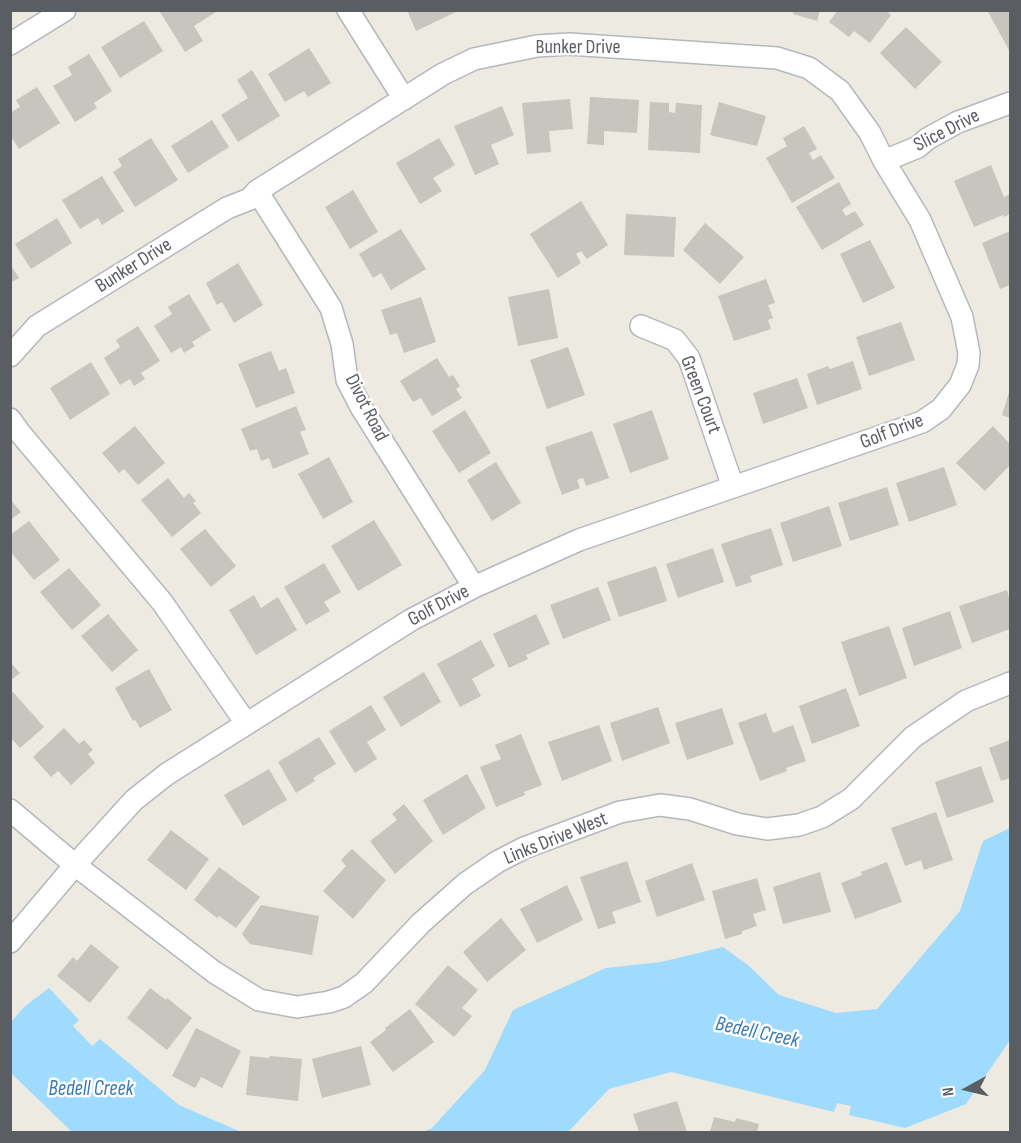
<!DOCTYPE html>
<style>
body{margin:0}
#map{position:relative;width:1021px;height:1143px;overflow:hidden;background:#edeae1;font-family:"Sofia Sans Condensed",sans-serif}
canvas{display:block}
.frame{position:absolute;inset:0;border:12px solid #5a5e63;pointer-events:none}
.north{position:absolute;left:937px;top:1059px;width:60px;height:60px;-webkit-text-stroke:4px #fff;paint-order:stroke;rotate:262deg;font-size:16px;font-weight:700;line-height:24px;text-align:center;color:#5a5e63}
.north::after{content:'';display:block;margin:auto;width:21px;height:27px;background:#5a5e63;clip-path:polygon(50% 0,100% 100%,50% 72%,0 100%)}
</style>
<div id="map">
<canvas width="1021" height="1143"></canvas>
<div class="frame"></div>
<div class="north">N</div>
</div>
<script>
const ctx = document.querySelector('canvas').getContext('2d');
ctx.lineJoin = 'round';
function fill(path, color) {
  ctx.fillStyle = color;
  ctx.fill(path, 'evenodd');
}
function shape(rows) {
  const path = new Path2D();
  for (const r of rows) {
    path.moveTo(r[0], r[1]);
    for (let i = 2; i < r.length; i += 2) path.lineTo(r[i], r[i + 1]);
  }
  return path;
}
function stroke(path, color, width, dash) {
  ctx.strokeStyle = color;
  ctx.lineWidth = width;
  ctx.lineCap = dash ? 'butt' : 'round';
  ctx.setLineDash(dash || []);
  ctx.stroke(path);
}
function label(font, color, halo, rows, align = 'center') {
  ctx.font = font + ' "Sofia Sans Condensed",sans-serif';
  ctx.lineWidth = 5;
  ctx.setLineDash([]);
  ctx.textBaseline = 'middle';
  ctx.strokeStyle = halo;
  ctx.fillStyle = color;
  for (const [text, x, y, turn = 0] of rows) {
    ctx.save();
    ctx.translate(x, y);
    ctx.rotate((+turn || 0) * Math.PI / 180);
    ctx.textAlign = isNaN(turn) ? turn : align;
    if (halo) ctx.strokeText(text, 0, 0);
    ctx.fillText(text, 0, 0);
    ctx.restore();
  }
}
fill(shape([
 [1010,828,1010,1040,966,1104,905,1128,849,1115,851,1106,837,1103,834,1112,671,1072,609,1089,568,1132,421,1132,431,1129,485,1070,513,1010,606,968,661,962,723,947,749,966,779,995,836,1013,877,1009,960,911,983,841],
 [49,988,79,1020,73,1026,92,1046,100,1039,179,1105,241,1132,72,1132,11,1073,11,1022,24,1007]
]), '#9fdaff');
fill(shape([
 [163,10,215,10,216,12,194,26,203,41,185,52,160,12],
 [407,10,460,10,416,31],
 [794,10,820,10,817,21,793,14],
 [838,10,886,10,891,15,870,43,854,31,849,37,829,22],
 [987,10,1010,10,1010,52],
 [144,21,163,51,120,78,101,47],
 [906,27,942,62,915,89,880,53],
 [309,48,331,83,308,97,304,91,285,102,268,74],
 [89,54,112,91,94,103,97,108,75,122,53,86,72,75,68,67],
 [252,70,280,116,238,142,221,115,248,98,237,80],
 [37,87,60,123,19,149,10,135,10,113,20,107,16,100],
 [590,97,639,100,637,133,604,131,604,145,587,144],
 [570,99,573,129,549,131,551,152,527,154,522,103],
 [650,102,669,103,669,112,675,113,676,103,702,105,700,153,648,150],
 [719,102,766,116,757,146,710,135],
 [502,106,514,135,491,145,499,164,475,175,454,126],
 [212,120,229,147,188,173,171,146],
 [804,126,817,149,809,153,813,160,821,155,835,178,792,203,766,158,787,146,783,138],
 [151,138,178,180,135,207,113,172,122,166,118,159],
 [439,138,455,165,433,178,442,191,420,204,396,163],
 [991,165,1004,197,1010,194,1010,214,1004,217,1003,215,974,227,954,181],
 [102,176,124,211,102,225,98,218,80,229,62,200],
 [839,182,851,204,842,210,846,216,855,211,864,225,822,250,796,207],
 [353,190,378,232,350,249,325,207],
 [581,201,608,245,587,259,581,251,576,254,581,263,558,278,530,234],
 [626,214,676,217,674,257,624,255],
 [57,218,72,243,31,269,15,244],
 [705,223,744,257,720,284,683,250],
 [401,229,426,269,391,290,381,273,373,278,359,254],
 [1010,231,1010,285,1000,289,982,243],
 [870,240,895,288,863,303,840,254],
 [238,263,263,305,234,323,222,302,217,305,206,283],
 [10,264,19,278,10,283],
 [766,279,775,303,768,305,773,318,768,320,771,329,734,341,718,296],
 [549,289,558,338,518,346,508,297],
 [189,294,211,330,192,342,195,346,184,353,181,347,171,353,154,326,172,314,168,307],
 [421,297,436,342,404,353,397,333,390,335,381,310],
 [901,322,915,360,869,376,856,337],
 [138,326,160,361,141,373,145,379,134,386,130,379,120,385,104,358,120,347,116,340],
 [568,347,585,395,547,409,530,360],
 [271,351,279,371,286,368,295,393,256,408,238,364],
 [437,358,449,377,453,375,460,386,456,389,462,398,432,416,421,398,413,402,400,381],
 [853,361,862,389,817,405,807,374,828,366,830,369],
 [91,362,110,394,70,420,50,388],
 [797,378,808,408,763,424,753,393],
 [1010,389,1010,418,1002,415],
 [296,406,306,430,300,432,309,454,273,469,269,458,261,461,257,449,250,451,241,429],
 [465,410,491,453,459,473,432,431],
 [652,410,669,459,630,473,613,424],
 [135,426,165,463,138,485,124,469,119,473,102,453],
 [993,426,1010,444,1010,465,985,491,956,463],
 [592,431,609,478,586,486,583,478,577,480,580,488,562,495,545,447],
 [329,457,353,502,323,519,298,474],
 [496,462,521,503,492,521,467,480],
 [944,467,957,505,909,522,896,483],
 [168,478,184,498,189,493,196,501,193,503,201,513,172,537,141,500],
 [887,487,899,525,850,541,838,503],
 [10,499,21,512,10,520],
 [829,506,842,546,793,562,780,523],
 [374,520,402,565,358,591,331,546],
 [29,521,60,560,34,580,10,551,10,535],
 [771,528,783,565,750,576,752,582,736,587,721,544],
 [205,529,236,566,211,587,180,549],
 [713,548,724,582,678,598,666,564],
 [324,563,341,592,324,602,330,611,306,625,284,587],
 [656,566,667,601,619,617,607,582],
 [69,568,101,605,72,630,40,592],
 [598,587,611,620,563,639,550,605],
 [1007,590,1010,601,1010,629,972,643,959,606],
 [254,595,261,608,278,597,297,630,256,655,229,610],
 [950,611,962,648,914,666,902,628],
 [108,614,138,650,112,672,81,636],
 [536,614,550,644,526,655,528,659,509,668,493,634],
 [889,626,907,678,859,696,841,642],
 [481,640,495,666,472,679,481,696,460,707,437,664],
 [10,662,20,673,10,681],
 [149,669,172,710,140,728,135,720,133,721,115,688],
 [424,672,441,702,401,727,383,697],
 [846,688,860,726,812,744,799,706],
 [13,692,44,727,20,748,10,737,10,694],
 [371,705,386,730,367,742,377,759,355,773,329,731],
 [658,707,670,743,622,761,610,723],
 [722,708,734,744,687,760,675,723],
 [766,713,773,733,793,725,806,761,786,768,787,771,760,781,738,723],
 [599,725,612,761,562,781,548,742],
 [64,728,79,744,84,740,93,750,88,754,95,763,71,785,58,771,51,777,33,757],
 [521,734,542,785,524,792,525,795,496,807,480,767,501,759,495,745],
 [319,737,336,764,313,778,315,781,296,793,278,762],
 [1010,740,1010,778,1001,781,989,748],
 [981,766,994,802,947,818,935,782],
 [269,769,287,800,243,826,224,795],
 [467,774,486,808,443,835,423,800],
 [404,804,433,841,395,874,370,841,397,820,392,814],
 [936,812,953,860,924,870,921,860,905,866,891,828],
 [171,830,209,859,186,890,147,860],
 [352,849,386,880,353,919,323,891,346,866,341,860],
 [627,861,641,902,612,912,616,923,598,929,580,877],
 [887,862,902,902,855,919,841,883,862,875,861,872],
 [692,863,705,900,657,917,645,881],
 [219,867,260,897,236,928,219,916,217,918,194,900],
 [820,872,831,912,783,924,773,887],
 [757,878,766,910,753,914,757,926,742,931,742,934,725,939,712,891],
 [567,885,583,920,537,943,520,909],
 [261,905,319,916,312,955,250,944,242,934],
 [501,918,526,950,487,982,463,952],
 [91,944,119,967,90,1003,57,976,73,957,77,961],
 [448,965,478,990,462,1008,472,1016,454,1037,415,1004],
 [150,988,166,1000,167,998,192,1018,167,1050,127,1018],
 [410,1009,434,1042,393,1072,370,1042,386,1030,385,1028],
 [196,1028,241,1051,222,1088,201,1077,195,1088,172,1076],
 [361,1046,371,1085,322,1098,312,1059],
 [250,1056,269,1058,270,1056,302,1059,298,1101,246,1095],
 [677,1101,687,1132,639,1132,633,1114],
 [714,1117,735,1122,736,1118,759,1124,757,1132,710,1132]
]), '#c8c4be');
const minor = shape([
 [348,10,404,99],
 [10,44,65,10],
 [884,161,918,147,927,139,958,122,1010,103],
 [257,191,331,308,342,344,347,380,361,407,474,587],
 [641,326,675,340,689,358,733,487],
 [10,356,37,326,227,208,250,199,257,191,443,74,474,59,537,46,569,44,777,58,809,68,840,91,870,133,884,161,920,220,962,317,969,353,968,365,960,385,941,409,922,422,579,540,474,587,411,620,167,774,134,800,75,865,10,942],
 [10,419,20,433,162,602,246,723],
 [10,810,75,865,214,972,259,1000,297,1007,329,1002,344,997,364,983,421,923,465,884,497,862,524,848,620,812,660,805,690,809,737,824,767,829,799,825,822,817,851,799,913,737,966,701,1010,683]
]);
stroke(minor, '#b4b8bc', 24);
stroke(minor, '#fff', 21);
label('20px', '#5a5e63', '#fff', [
 ["Bunker Drive",578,48],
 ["Slice Drive",947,131,-27],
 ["Bunker Drive",134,266,-32],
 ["Green Court",700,395,69],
 ["Divot Road",366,408,63],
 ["Golf Drive",892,432,-21],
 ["Golf Drive",439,606,-28],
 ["Links Drive West",556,839,-22]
]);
label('italic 21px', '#3a7bb3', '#fff', [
 ["Bedell Creek",757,1033,12],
 ["Bedell Creek",91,1090]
]);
</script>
